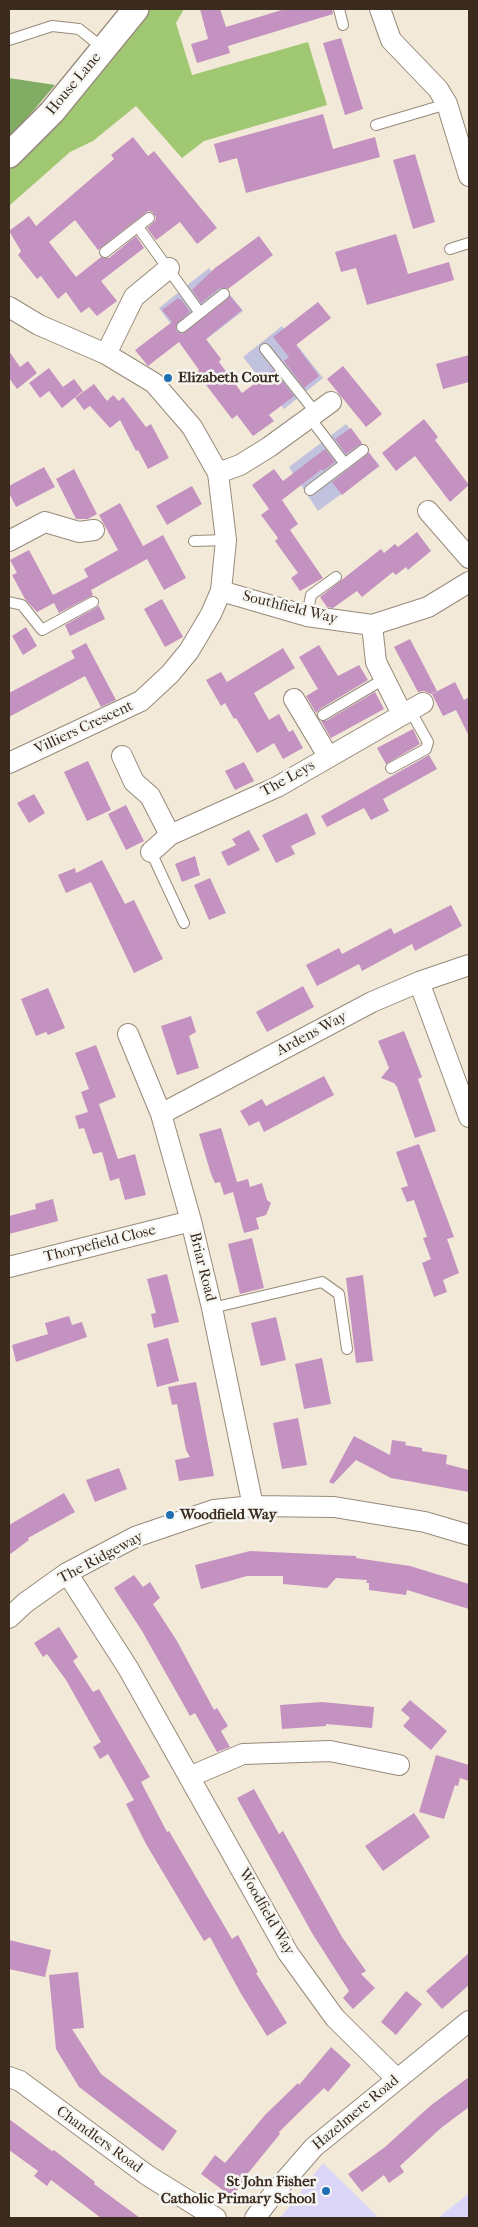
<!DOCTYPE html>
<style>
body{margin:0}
#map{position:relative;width:478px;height:2227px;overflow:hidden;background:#f3e9d8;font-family:"IM FELL French Canon",serif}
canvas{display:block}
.frame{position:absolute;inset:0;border:10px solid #3b2a1e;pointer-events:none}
</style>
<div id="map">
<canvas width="478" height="2227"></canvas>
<div class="frame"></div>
</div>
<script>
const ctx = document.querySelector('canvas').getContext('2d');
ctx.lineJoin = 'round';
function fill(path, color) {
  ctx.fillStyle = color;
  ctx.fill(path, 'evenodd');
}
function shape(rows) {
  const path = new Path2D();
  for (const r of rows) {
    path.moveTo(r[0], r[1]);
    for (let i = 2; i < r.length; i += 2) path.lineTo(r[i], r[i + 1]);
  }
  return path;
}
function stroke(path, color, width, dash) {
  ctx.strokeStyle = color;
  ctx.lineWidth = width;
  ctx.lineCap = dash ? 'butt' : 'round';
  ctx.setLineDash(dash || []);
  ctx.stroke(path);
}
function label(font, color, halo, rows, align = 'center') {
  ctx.font = font + ' "IM FELL French Canon",serif';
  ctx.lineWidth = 5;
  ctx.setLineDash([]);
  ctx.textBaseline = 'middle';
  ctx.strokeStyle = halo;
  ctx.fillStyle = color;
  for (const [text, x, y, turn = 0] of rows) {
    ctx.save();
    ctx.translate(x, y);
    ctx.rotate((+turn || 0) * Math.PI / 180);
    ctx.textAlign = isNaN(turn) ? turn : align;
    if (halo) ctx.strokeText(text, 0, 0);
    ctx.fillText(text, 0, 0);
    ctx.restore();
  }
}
fill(shape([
 [323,2163,379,2218,280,2218],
 [469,2193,469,2218,438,2218]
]), '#dbd6f7');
fill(shape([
 [209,268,243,311,191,351,159,308],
 [282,326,323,378,284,409,243,357],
 [346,424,380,466,318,511,289,467]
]), '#c1c2dd');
fill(shape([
 [144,9,184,9,176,23,192,75,308,42,327,105,204,141,182,158,136,106,93,141,70,152,9,206,9,162]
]), '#a0c772');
fill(shape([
 [9,78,55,85,9,139]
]), '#80ac64');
fill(shape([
 [200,9,220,9,226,27,285,9,332,9,333,14,228,46,230,53,197,63,191,44,208,39],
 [341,38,363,109,345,115,323,43],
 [323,114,333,149,375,137,380,157,246,193,237,158,219,163,214,144],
 [133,137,148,156,154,151,217,228,197,244,180,222,156,240,147,228,155,221,156,217,152,212,148,211,98,250,75,220,49,242,76,277,101,257,109,258,136,236,144,248,101,281,117,301,97,316,89,307,81,313,66,292,58,299,41,276,37,279,18,255,21,251,9,231,29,216,36,226,114,159,111,155],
 [415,154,435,222,413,229,393,160],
 [396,234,408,274,449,262,454,280,367,305,356,268,341,272,335,252],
 [259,236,273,255,228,289,220,288,201,303,192,290,215,268],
 [230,296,242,310,206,339,221,359,219,362,242,393,273,370,294,396,269,415,274,421,253,436,237,415,232,419,197,373,199,370,179,342,148,366,135,350,172,322,162,310,178,298,180,300,181,299,190,312,176,325,176,331,182,334],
 [318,302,331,318,296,345,319,376,304,388,284,361,289,357,273,337],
 [9,351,20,367,28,361,37,373,17,389,9,378],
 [469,355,469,382,443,389,436,364],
 [343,366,382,414,366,427,327,379],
 [49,368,63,387,74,379,83,391,62,408,49,391,40,398,29,383],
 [94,384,107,401,113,395,119,401,123,397,146,427,151,424,169,458,148,469,138,450,136,451,120,420,110,428,90,406,84,410,75,398],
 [424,419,438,437,435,440,469,485,450,502,415,456,396,471,382,453],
 [351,428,362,443,346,454,335,439],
 [325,449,335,462,323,471,322,469,282,500,298,524,290,530,323,578,300,591,291,578,298,573,275,541,278,538,261,515,269,509,252,485,274,469,283,481],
 [369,453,379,466,342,495,332,482],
 [44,467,55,487,16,507,9,493,9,486],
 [74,469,97,514,88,519,76,519,56,479],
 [192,486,202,504,167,525,156,506],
 [120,503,143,546,163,535,186,578,164,590,147,559,91,590,93,595,59,613,54,603,37,612,25,599,12,575,17,573,10,560,29,550,53,595,88,577,84,569,118,550,99,515],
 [417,532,431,551,408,570,406,567,396,575,393,572,362,597,357,591,333,608,327,607,320,597,381,549,384,553,395,544,398,547],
 [162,599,183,637,165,647,144,609],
 [99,606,105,619,70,636,65,625],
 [26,627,37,646,23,655,12,636],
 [410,639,437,691,431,694,424,691,418,692,394,647],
 [86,643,116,700,101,707,85,676,9,717,9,693,75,658,71,651],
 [319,645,338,676,359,665,368,680,320,709,316,713,306,696,318,689,299,657],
 [283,648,295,668,254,693,269,720,279,714,289,732,293,730,303,748,283,759,274,743,257,753,236,718,234,719,225,703,221,706,206,680,221,672,227,682],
 [455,682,464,700,469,697,469,736,456,710,443,716,432,694],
 [375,692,384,709,331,738,321,721,326,721],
 [413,729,420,744,386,764,377,748],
 [429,755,437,769,383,799,389,811,371,820,364,808,327,827,321,816],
 [88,761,111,810,87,821,64,772],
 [244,762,254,781,235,790,225,771],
 [34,794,45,813,29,823,17,803],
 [126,805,144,841,126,850,108,814],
 [307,813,316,834,291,846,295,854,276,863,262,835],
 [249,830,260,850,228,866,221,852,236,845,232,839],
 [195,856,200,875,182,882,175,864],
 [102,860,125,904,134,900,163,959,134,973,91,882,66,893,58,875,75,868,76,873],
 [210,878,226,913,209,920,194,885],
 [451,905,462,926,415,951,412,944,362,971,359,964,317,986,306,965,339,948,342,954,391,928,394,934],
 [303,986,314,1007,267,1032,256,1012],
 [48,988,65,1028,48,1035,46,1032,36,1036,21,999],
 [191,1016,196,1032,189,1036,199,1068,177,1075,161,1026],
 [404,1031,422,1077,418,1079,436,1131,415,1138,397,1087,394,1083,381,1078,389,1068,378,1041],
 [96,1045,116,1097,99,1104,118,1159,135,1154,146,1195,125,1200,119,1178,110,1181,102,1152,93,1154,84,1128,79,1129,75,1116,88,1112,81,1092,89,1089,75,1053],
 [324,1076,334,1095,264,1132,259,1121,249,1126,240,1111,262,1099,266,1106],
 [221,1128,237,1182,248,1179,250,1187,262,1183,267,1200,271,1203,266,1215,256,1218,259,1229,244,1233,233,1192,224,1195,220,1182,215,1183,211,1174,199,1134],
 [419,1144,454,1237,447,1239,459,1273,443,1280,447,1292,434,1297,422,1263,431,1259,423,1238,427,1237,414,1200,407,1202,401,1188,408,1186,396,1152],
 [53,1199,58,1221,9,1234,9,1216,36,1209,35,1204],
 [252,1238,264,1288,240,1294,228,1244],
 [167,1274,179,1322,154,1328,151,1314,156,1313,147,1279],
 [363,1275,373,1361,356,1363,346,1278],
 [69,1316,72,1325,82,1322,87,1337,16,1362,12,1345,48,1334,45,1323],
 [276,1317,286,1360,261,1366,251,1323],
 [168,1338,179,1381,157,1387,147,1344],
 [322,1358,331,1404,304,1409,295,1364],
 [196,1382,214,1476,179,1481,175,1460,190,1457,186,1450,177,1404,172,1405,168,1387],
 [298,1418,307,1465,282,1469,273,1423],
 [354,1436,390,1455,392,1440,406,1442,405,1445,422,1448,422,1451,447,1455,446,1464,469,1470,469,1492,391,1478,356,1460,333,1484,329,1482],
 [119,1468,127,1489,95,1502,86,1480],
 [64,1493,75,1512,28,1538,29,1540,9,1555,9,1525],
 [250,1551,356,1556,356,1558,410,1566,469,1584,469,1609,407,1590,406,1595,369,1590,369,1583,366,1583,367,1580,336,1578,327,1588,283,1584,283,1576,247,1576,201,1589,195,1565],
 [134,1575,143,1587,150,1582,160,1598,153,1604,177,1641,214,1710,217,1708,228,1726,221,1731,230,1747,217,1752,195,1713,190,1716,142,1631,114,1588],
 [59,1627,78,1657,73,1661,93,1692,99,1689,150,1777,141,1782,167,1832,169,1831,232,1939,238,1935,258,1972,256,1973,287,2023,267,2036,240,1992,210,1937,204,1941,146,1844,126,1804,134,1800,108,1754,100,1759,93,1747,101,1742,66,1680,47,1654,43,1657,34,1643],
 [410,1700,447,1731,431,1750,403,1726,410,1718,401,1710],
 [322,1702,374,1707,372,1728,326,1724,326,1726,282,1729,280,1705],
 [436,1755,469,1765,469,1781,460,1778,458,1786,455,1785,444,1819,419,1812],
 [254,1789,279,1834,283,1831,342,1937,366,1971,361,1974,375,1988,353,2009,343,1998,349,1991,312,1933,237,1798],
 [414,1813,430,1837,383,1871,365,1846],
 [9,1940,51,1950,45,1977,9,1969],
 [469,1953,469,1985,442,2009,426,1991],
 [78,1972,84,2028,72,2029,101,2074,177,2131,163,2151,79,2087,56,2049,49,1975],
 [406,1991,422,2004,396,2035,381,2022],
 [331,2047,351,2065,328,2092,324,2088,279,2132,280,2134,245,2177,246,2178,232,2197,201,2174,215,2155,225,2163,265,2115,298,2083,299,2085],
 [469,2077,469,2107,441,2128,400,2166,404,2172,389,2183,384,2175,362,2192,348,2174,385,2147,430,2106],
 [9,2119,52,2151,54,2150,95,2182,94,2184,140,2218,101,2218,51,2180,47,2186,34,2176,38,2171,9,2150]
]), '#c492c1');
const service = shape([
 [339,9,343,25],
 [9,40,52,26,79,29,103,48],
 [376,125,447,104],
 [138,227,200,313],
 [450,249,469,243],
 [105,252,149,218],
 [182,327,224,294],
 [265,349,316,413],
 [310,418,345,464],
 [310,490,363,450],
 [194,541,226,540],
 [9,602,22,605,42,630,93,602],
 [307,616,311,595,336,577],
 [323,715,384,679],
 [391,768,426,749,428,742,410,710],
 [151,852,184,923],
 [212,1308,322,1282,339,1294,347,1349]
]);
const minor = shape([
 [380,9,391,40,438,89,447,104,469,176],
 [9,307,39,325,106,354,154,383,192,427,218,473,226,540,221,591,211,614,189,651,170,674,141,701,9,763],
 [106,354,134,297,169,268],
 [218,473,240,465,269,447,331,402],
 [428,511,469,558],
 [9,541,45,522,79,532,94,530],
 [221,591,307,616,372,625,428,607,469,582],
 [372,625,376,662,402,714],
 [294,699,328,756],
 [122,756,134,782,150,796,170,835],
 [151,852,170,835,277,787,423,703],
 [419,982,469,1117],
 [128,1034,161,1114,191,1221,212,1308,253,1506],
 [161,1114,372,1002,419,982,469,965],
 [9,1267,191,1221],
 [67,1573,128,1668,288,1953,335,2018,397,2079],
 [9,1618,25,1603,67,1573,135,1537,214,1510,253,1506,334,1507,425,1522,469,1535],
 [189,1777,243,1754,330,1751,399,1765],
 [9,2077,20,2081,147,2175,216,2218],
 [255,2218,274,2193,314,2147,469,2021]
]);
const tertiary = shape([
 [9,155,52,112,136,9]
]);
stroke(service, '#978a7b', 12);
stroke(minor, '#978a7b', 22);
stroke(tertiary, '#978a7b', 28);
stroke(service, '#fff', 10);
stroke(minor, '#fff', 20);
stroke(tertiary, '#fff', 25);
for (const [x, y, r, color] of [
 [168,378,5,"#1f6fb2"],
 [170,1515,5,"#1f6fb2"],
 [326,2191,5,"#1f6fb2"]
]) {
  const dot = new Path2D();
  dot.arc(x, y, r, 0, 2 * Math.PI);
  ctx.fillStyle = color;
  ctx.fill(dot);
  stroke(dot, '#f6f6f2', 2);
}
label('15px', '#3b2a1e', '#f6f6f2', [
 ["House Lane",74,84,-50],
 ["Southfield Way",290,608,14],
 ["Villiers Crescent",84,728,-25],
 ["The Leys",288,779,-29],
 ["Ardens Way",312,1034,-28],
 ["Thorpefield Close",100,1244,-14],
 ["Briar Road",202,1267,76],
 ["The Ridgeway",101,1558,-28],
 ["Woodfield Way",266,1912,60],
 ["Hazelmere Road",356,2113,-40],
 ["Chandlers Road",99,2140,36]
]);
label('bold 15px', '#3b2a1e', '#f6f6f2', [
 ["Elizabeth Court",178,378],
 ["Woodfield Way",180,1515],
 ["St John Fisher",316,2182,"right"],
 ["Catholic Primary School",316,2199,"right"]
], 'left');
</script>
